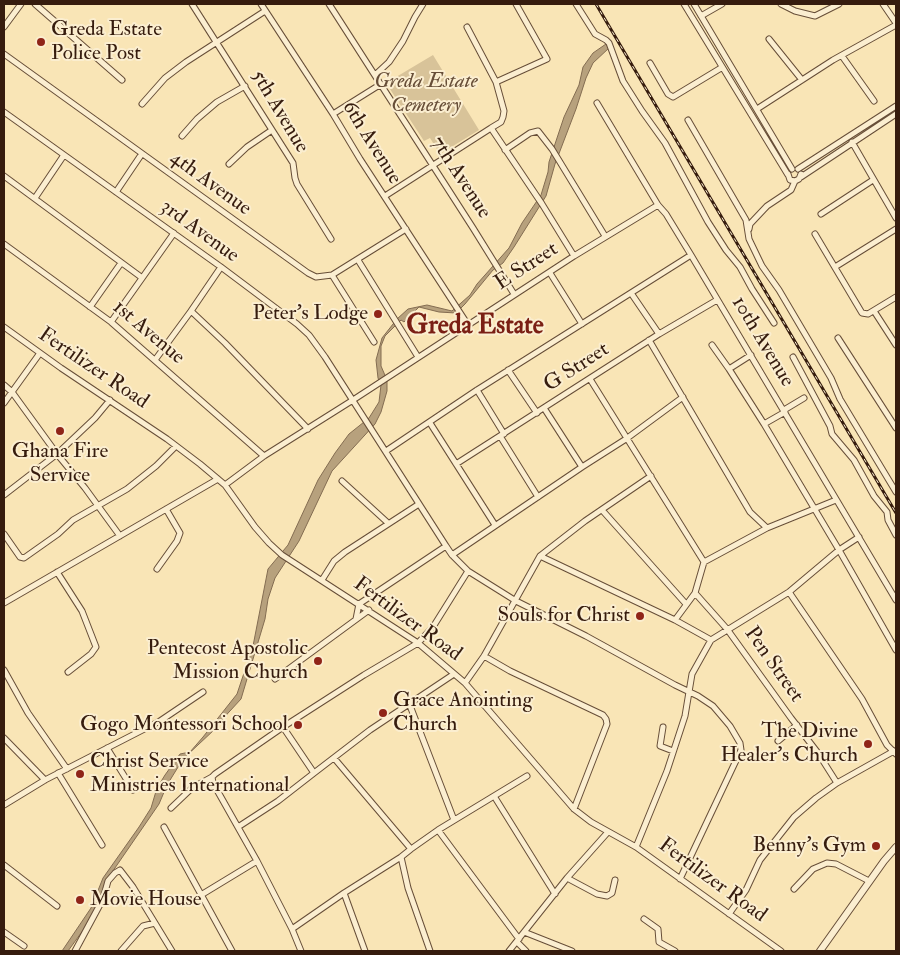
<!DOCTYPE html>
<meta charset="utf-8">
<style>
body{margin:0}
#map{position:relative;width:900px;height:955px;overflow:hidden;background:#f9e5b6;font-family:"IM FELL Double Pica",serif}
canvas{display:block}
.frame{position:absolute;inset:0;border:5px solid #361c0e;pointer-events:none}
</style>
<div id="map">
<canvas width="900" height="955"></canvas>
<div class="frame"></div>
</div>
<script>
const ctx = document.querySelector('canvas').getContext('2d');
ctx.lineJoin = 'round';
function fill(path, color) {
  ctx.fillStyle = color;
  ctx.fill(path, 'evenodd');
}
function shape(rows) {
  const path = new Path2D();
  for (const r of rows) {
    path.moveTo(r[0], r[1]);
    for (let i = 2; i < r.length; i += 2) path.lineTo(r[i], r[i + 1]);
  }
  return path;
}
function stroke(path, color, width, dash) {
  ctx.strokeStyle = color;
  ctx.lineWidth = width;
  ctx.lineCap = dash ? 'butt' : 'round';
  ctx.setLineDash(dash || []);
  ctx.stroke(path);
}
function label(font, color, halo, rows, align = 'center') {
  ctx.font = font + ' "IM FELL Double Pica",serif';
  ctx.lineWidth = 4;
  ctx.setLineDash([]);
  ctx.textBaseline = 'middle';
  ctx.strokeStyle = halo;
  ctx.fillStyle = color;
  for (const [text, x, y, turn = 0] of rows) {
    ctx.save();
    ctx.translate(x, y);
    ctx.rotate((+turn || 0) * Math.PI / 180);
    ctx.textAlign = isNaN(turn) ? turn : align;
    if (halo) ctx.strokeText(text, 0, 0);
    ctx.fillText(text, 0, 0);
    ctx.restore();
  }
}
fill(shape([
 [433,55,479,130,440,154,430,138,424,141,386,83]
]), '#d8c399');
const water = shape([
 [606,44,609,48,593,63,586,78,576,109,555,164,546,196,514,247,503,263,493,270,465,304,456,313,439,312,419,307,404,322,401,320,385,336,381,346,381,366,387,380,387,391,381,412,375,424,332,471,299,541,275,578,268,599,265,619,241,699,218,724,214,730,183,759,167,785,159,804,106,881,98,904,84,929,68,951,62,951,91,908,103,878,139,827,151,808,157,788,165,775,180,754,190,752,203,737,237,694,253,646,268,569,288,545,318,480,335,453,349,434,369,418,379,402,381,385,378,378,376,360,382,338,397,319,408,309,427,305,452,311,470,295,477,284,509,248,522,223,541,195,548,172,549,162,564,117,579,85,583,67,593,53,606,44]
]);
fill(water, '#b7a17d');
stroke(water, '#836c51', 1);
const minor = shape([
 [35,4,122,80],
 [192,4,293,163,295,178,297,184,331,239],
 [261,4,333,114,360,159,468,325],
 [329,4,473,228,514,294],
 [576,4,595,34,606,40,609,43,623,81,642,111,665,143,708,222,726,250,740,267,752,289,774,323],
 [684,4,788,175],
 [694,4,792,169],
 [781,4,795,11,815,16,839,4],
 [883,4,896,23],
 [701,16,722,4],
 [4,27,21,4],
 [769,39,802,80],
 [4,54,308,273,316,277,332,275,406,229],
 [842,56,874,101],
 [650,63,668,94,673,97,721,68],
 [375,75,389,62,403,41,415,17,423,4],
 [496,82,547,59,516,4],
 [597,103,658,205,666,214,691,255,896,600],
 [142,104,165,78,186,62,265,11],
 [757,109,833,60,896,25],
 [4,112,221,267,297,324,309,335,325,357,446,546],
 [333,114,381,84],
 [688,120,746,220,749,239,762,266,779,290,831,378,840,399,896,492],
 [491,128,542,204,574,256],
 [182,136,197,119,217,102,245,86],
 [852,142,896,218],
 [505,150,530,133,538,131,552,149,605,236],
 [229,164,247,147,272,130],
 [798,169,896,106],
 [788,174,790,180,795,181],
 [4,176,141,277],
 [801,177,896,114],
 [116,192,141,155],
 [385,196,491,128,501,122,503,117,504,111,496,82,467,27],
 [35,198,64,155],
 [821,214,873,180],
 [749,229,750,224,767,206,791,190,795,181,799,179,801,174],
 [815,234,862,313,868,314,896,297],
 [4,244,111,322,264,456],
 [358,260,418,357],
 [835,267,896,229],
 [550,273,582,324],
 [332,275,374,342],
 [631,293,659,334],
 [90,307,121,263],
 [191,311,221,267],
 [874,311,896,345],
 [111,322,174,233],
 [4,327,61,368,167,439,200,464,225,485,255,527,269,543,282,555,418,643,465,683,574,809,591,822,636,847,781,951],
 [838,338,896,428],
 [649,340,750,512,767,528,836,500],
 [712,345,729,369,764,424,839,550,896,650],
 [793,357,830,426,832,434,854,460,874,496,887,512,888,520,896,535],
 [155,360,191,311,225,343,308,429],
 [729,369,751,355],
 [508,370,537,413],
 [590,379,704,562,695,593,675,620],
 [4,385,12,392,57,454,85,488,120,536],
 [477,390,504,434],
 [4,403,40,353],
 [544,408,582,467],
 [784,410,804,398],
 [430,423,495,525],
 [764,424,785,412],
 [500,436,538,497],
 [386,451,477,390,691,255],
 [456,464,659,334,717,300],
 [342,481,388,523],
 [225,485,264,456,353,400,574,256,658,205],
 [4,495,57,454,95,418,110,400],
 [602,510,686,604],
 [4,534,20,557,24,558,58,534,73,520,127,489,156,466,176,446],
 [452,555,582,467,626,439,683,397],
 [540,556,675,620,711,640],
 [704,562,767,528],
 [157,569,177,541,180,533,166,509],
 [57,572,82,611,96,647,91,654,68,672],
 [322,580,334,561,345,552,419,504],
 [789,592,862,699,887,745,896,754],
 [695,593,727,629,791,718,818,753,837,783],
 [4,603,218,479],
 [356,619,359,604,446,546,452,555,468,571,516,601,586,636,675,685,698,696,713,706,730,726,740,743,741,750,680,879],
 [484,656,510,671,603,715,606,719,607,724,574,809],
 [4,670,28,713,67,769],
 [454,674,370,730,314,773,283,727,364,675,418,643,433,627,468,571],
 [275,679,369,610],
 [465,683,484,656,540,556,585,521,651,476],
 [409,703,454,820],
 [283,727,215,774,212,777,213,783,257,861,292,929,301,951],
 [663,727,660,746,673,751],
 [4,738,45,780],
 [778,741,797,725],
 [107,748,133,790],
 [334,758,411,849,438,830,527,776],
 [58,773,102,845],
 [494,796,555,894],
 [4,805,45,780,160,721,203,692],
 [171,808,192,788,212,777],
 [164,827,232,951],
 [238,827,278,801,314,773],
 [438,830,519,939],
 [636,847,667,771,685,716,692,674,711,640,789,592,839,550,859,537],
 [411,849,401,857,408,888,430,951],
 [4,865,57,906],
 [567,878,597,894,607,896,612,893,615,880],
 [794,889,813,869,827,863,836,864,869,881],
 [201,895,257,861],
 [729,914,746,890,760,860,794,817,816,798,837,783,894,751],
 [644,919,658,929,659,942,675,951],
 [292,929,344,893],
 [4,932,24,946],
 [524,932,572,951],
 [517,942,526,951],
 [75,951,103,899,108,881,115,873,120,870,133,887,172,951],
 [121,951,143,926,155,923],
 [365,951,344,893,401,857],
 [509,951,567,878,608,832]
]);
const tertiary = shape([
 [820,951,884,861,896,847]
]);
stroke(minor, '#674e38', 7);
stroke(tertiary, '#674e38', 8);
stroke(minor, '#fbeed0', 5);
stroke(tertiary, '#fbeed0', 6);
const rail = shape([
 [596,4,896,513]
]);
stroke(rail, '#361c0e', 3);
stroke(rail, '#fbeed0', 1, [4]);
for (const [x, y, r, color] of [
 [41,42,5,"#8f2418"],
 [378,314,5,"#8f2418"],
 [60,431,5,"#8f2418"],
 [640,616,5,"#8f2418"],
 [318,661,5,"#8f2418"],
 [383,713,5,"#8f2418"],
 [298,725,5,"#8f2418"],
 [868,744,5,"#8f2418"],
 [80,774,5,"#8f2418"],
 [876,846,5,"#8f2418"],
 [80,900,5,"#8f2418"]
]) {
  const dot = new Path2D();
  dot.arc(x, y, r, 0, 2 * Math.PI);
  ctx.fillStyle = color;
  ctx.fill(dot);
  stroke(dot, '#fbeed0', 2);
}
label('21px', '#361c0e', '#fbeed0', [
 ["Greda Estate",51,30,"left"],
 ["Police Post",51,54,"left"],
 ["Peter's Lodge",368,314],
 ["Ghana Fire",60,452,"center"],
 ["Service",60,476,"center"],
 ["Souls for Christ",630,616],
 ["Pentecost Apostolic",308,649],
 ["Mission Church",308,673],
 ["Grace Anointing",393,701,"left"],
 ["Church",393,725,"left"],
 ["Gogo Montessori School",288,725],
 ["The Divine",858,732],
 ["Healer’s Church",858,756],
 ["Christ Service",90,762,"left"],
 ["Ministries International",90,786,"left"],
 ["Benny’s Gym",866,846],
 ["Movie House",90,900,"left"]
], 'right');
label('italic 21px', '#674e38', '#fbeed0', [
 ["Greda Estate",426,82],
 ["Cemetery",426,106]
]);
label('21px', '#361c0e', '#fbeed0', [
 ["5th Avenue",279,112,59],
 ["6th Avenue",371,143,58],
 ["7th Avenue",460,178,57],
 ["4th Avenue",210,184,36],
 ["3rd Avenue",199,232,36],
 ["E Street",527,267,-33],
 ["1st Avenue",148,333,40],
 ["10th Avenue",762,342,59],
 ["G Street",577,368,-33],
 ["Fertilizer Road",93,369,34],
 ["Fertilizer Road",407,620,36],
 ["Pen Street",773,665,55],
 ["Fertilizer Road",712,881,36]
]);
label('bold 26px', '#7a1f14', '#fbeed0', [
 ["Greda Estate",475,327]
]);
</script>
